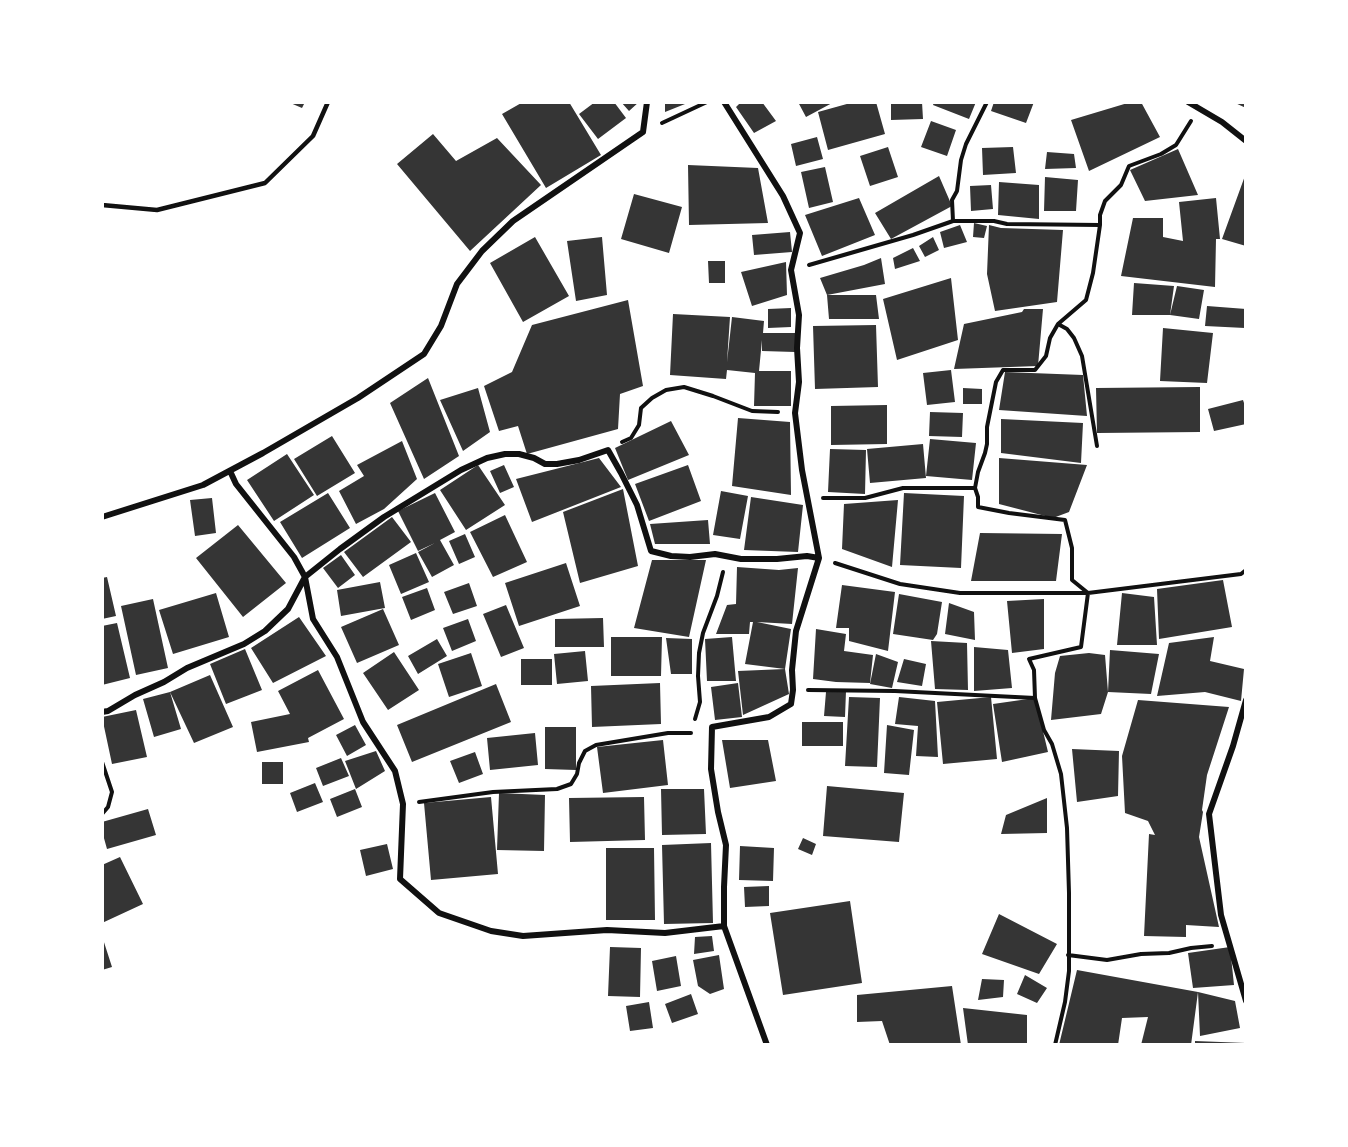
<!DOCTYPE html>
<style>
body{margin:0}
#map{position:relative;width:1348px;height:1147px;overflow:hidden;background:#fff;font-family:Lato,sans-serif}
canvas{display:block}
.frame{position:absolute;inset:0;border:104px solid #fff;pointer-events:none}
</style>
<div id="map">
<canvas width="1348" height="1147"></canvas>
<div class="frame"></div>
</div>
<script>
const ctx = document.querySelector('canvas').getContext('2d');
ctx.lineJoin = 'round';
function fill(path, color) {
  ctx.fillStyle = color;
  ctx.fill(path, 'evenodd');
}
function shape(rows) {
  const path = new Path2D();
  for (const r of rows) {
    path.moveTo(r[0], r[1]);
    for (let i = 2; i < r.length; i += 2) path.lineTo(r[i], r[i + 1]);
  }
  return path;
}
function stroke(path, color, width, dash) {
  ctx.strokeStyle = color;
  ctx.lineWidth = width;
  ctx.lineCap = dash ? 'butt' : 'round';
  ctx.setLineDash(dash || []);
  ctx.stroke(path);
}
fill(shape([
 [288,102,305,102,302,108],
 [523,102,569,102,601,155,546,188,502,114],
 [595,102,614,102,626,118,598,139,579,114],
 [621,102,639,102,629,111],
 [665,102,690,102,665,112],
 [741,102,762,102,776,121,754,133,736,107],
 [798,102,834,102,806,117],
 [854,102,876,102,885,134,828,150,818,112],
 [891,102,922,102,923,119,891,120],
 [934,102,976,102,969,119,933,105],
 [994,102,1034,102,1026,123,991,111],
 [1131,102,1141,102,1160,137,1089,171,1071,120],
 [1233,102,1246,102,1246,108],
 [931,121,956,130,947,156,921,147],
 [433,134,456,161,497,138,541,185,470,251,397,164],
 [817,137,823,159,796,166,791,144],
 [888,147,898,177,870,186,860,156],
 [1013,147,1016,173,983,175,982,148],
 [1178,149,1198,195,1145,201,1130,170],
 [1047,152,1074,154,1076,168,1045,169],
 [688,165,758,168,768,223,689,225],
 [825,167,833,202,809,208,801,172],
 [1246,173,1246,246,1222,239],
 [939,176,952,206,891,239,875,213],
 [1045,177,1078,180,1076,211,1044,211],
 [999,182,1039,185,1039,219,998,215],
 [991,185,993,209,971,211,970,186],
 [634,194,682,207,669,253,621,239],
 [859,198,875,235,822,256,805,215],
 [1216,198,1220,239,1216,239,1215,287,1121,276,1133,218,1163,218,1163,237,1183,241,1179,202],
 [974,223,987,226,984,238,973,237],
 [960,225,967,242,944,248,940,232],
 [989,225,1001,228,1063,230,1057,302,995,311,987,274],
 [790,232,792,252,754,255,752,235],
 [535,237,569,296,523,322,490,263],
 [602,237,607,295,576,301,567,241],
 [933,237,939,250,925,257,919,246],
 [913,248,920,261,895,269,893,258],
 [881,258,885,284,827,295,820,278,864,265],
 [708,261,725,261,725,283,709,283],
 [786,262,787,295,752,306,741,272],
 [951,278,958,340,897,360,883,299],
 [1134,283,1174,286,1170,315,1177,286,1204,290,1199,319,1170,315,1132,315],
 [827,295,876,295,879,319,829,319],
 [628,300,643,386,620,394,618,429,527,454,518,426,499,431,484,386,512,372,532,325],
 [1207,306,1246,309,1245,328,1205,326],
 [791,308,791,327,768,328,768,309],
 [1024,309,1043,309,1038,366,954,369,964,324,1022,312],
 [673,314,730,317,727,362,732,317,764,321,763,333,795,333,795,352,762,351,762,340,759,371,791,371,791,406,754,406,755,373,727,370,726,379,670,375],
 [876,325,878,387,815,389,813,326],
 [1163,328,1213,333,1207,383,1160,381],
 [951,370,955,402,927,405,923,373],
 [1005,372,1083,375,1087,416,999,410],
 [428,378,459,456,424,479,390,403],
 [1200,387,1200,432,1097,433,1096,388],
 [478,388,490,432,463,451,440,400],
 [963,388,982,389,982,404,963,404],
 [1243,400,1246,409,1246,424,1214,431,1208,409],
 [887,405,887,444,831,445,831,406],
 [930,412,963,413,962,437,929,436],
 [738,418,790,422,791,495,732,486],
 [1001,419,1083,423,1081,463,1001,453],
 [671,421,689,455,628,480,615,448],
 [332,436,355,473,317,496,294,459],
 [930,439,976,443,972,480,926,476],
 [402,441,417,479,384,509,356,524,339,491,364,476,357,465],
 [923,444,926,478,870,483,867,449],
 [830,449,866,450,865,494,828,492],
 [287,454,314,495,274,521,247,480],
 [599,458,621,487,532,522,516,479],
 [999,458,1087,465,1069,512,1053,518,999,504],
 [478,465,505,505,466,530,440,490],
 [504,465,514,487,500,493,490,471],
 [688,465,701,501,649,521,635,484],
 [623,489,638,566,580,583,563,512],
 [721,491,748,496,740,539,713,535],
 [328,493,350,528,302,558,280,522],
 [435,493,455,532,440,540,454,565,432,577,418,552,435,543,418,551,398,511],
 [904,493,964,496,961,568,900,565],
 [751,497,803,505,798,552,744,550],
 [212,498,216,533,195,536,190,500],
 [898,500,892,567,842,549,844,504],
 [505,515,527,562,493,577,470,532],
 [392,517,411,542,363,577,344,552],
 [708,520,710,544,655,544,650,524],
 [238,525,286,583,243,617,196,558],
 [980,533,1062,534,1056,581,971,581],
 [465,534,475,557,459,564,449,541],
 [416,553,429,582,401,594,389,565],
 [341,555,355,575,338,588,323,568],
 [652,560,706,560,689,637,634,628],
 [566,563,580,606,519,626,505,583],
 [737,567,779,570,798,568,792,624,757,622,791,629,785,669,789,694,743,715,738,671,785,669,745,664,753,622,750,622,749,634,716,634,727,605,736,604],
 [107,577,116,616,102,619,102,578],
 [1223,580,1232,627,1159,639,1157,589],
 [380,582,385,608,341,616,337,590],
 [469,583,477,606,453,614,444,592],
 [842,585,895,592,888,651,849,641,849,628,836,628],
 [427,588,435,610,411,620,402,597],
 [216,593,229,637,173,654,159,610],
 [1122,593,1154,597,1157,645,1117,645],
 [899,594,942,602,937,634,933,640,893,634],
 [153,599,168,668,136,675,121,606],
 [1044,599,1044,649,1012,653,1007,601],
 [949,603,974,612,975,640,945,634],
 [506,605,524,648,501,657,483,614],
 [383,609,399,645,357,663,341,627],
 [299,617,326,656,273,683,251,648],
 [603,618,604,647,555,647,555,619],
 [468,619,476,641,452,651,443,628],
 [117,623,130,678,102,685,102,626],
 [816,629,846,634,844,651,873,655,870,683,836,682,813,679],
 [611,637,662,637,661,676,611,676],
 [732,637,736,681,707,681,705,639],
 [1214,637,1210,661,1244,669,1241,701,1205,692,1157,696,1169,643],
 [666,638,692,639,692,674,671,674],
 [437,639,447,656,418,674,408,656],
 [931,641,967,643,968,690,935,689],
 [974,647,1008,650,1012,688,974,691],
 [245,649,262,690,226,704,210,664],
 [1110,650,1159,654,1151,694,1108,692],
 [585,651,588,681,557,684,554,654],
 [394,652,419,690,388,710,363,673],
 [471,653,482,686,449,697,438,664],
 [1089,653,1105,655,1108,692,1101,714,1051,720,1055,673,1060,656],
 [876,654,898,662,892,688,870,684],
 [521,659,552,659,552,685,521,685],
 [904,659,926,664,922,686,897,682],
 [318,670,344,719,308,738,309,742,257,752,251,722,290,714,278,691],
 [210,675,233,727,194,743,170,692],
 [660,683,661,724,592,727,591,686],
 [738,683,742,717,715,720,711,687],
 [496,684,511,722,412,762,397,725],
 [846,691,845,717,824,716,826,692],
 [170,692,181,729,154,737,143,699],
 [849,697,880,698,877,767,845,766],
 [899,697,935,701,938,757,916,756,918,726,895,724],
 [991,697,997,759,943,764,937,702],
 [1035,698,1048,752,1002,762,993,704],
 [1138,700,1229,707,1207,775,1202,810,1203,812,1199,837,1219,927,1186,925,1186,937,1144,936,1149,834,1155,835,1148,821,1125,813,1122,756],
 [136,710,147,757,112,764,102,717],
 [802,722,843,722,843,746,802,746],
 [355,725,366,745,347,756,336,735],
 [887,725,914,730,909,775,884,773],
 [545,727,576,727,576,770,545,769],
 [535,733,538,765,490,770,487,738],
 [663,740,668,785,603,793,597,747],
 [722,740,768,740,776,781,730,788],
 [1072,749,1119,751,1118,796,1077,802],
 [376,751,385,771,356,789,345,761],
 [475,752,483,774,459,783,450,761],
 [341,758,349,776,323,786,316,768],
 [262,762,283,762,283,784,262,784],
 [315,783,323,802,297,812,290,793],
 [827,786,904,793,899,842,823,836],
 [355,789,362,807,337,817,330,799],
 [661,789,704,789,706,834,662,835],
 [499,793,545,795,544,851,497,850],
 [491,797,498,874,431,880,424,803],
 [644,797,645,840,570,842,569,798],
 [1047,798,1047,833,1001,834,1006,815],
 [148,809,156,835,107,849,102,831,102,822],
 [803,838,816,844,812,855,798,849],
 [711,843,713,923,664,924,662,845],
 [387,844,393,869,366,876,360,850],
 [740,846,774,848,773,881,739,880],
 [606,848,654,848,655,920,606,920],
 [120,857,143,904,102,923,102,865],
 [769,886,769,906,745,907,744,887],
 [850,901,862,983,783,995,770,913],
 [999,914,1057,944,1039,974,982,954],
 [102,936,112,967,102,970],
 [712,936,714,951,694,954,695,937],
 [610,947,641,948,640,997,608,996],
 [1230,947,1234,985,1193,988,1188,953],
 [719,955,724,989,710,994,698,986,693,960],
 [676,956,681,986,657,991,652,961],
 [1077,970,1198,992,1191,1045,1141,1045,1148,1017,1122,1018,1118,1045,1059,1045],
 [1025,975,1047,988,1037,1003,1017,994],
 [982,979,1004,980,1003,997,978,1000],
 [952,986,961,1045,890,1045,882,1021,857,1022,857,995],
 [1198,992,1235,1001,1240,1028,1200,1036],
 [691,994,698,1014,672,1023,665,1004],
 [649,1002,653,1028,630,1031,626,1006],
 [963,1008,1027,1015,1027,1045,968,1045],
 [1195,1041,1246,1043,1246,1045,1195,1045]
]), '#353535');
stroke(shape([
 [662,123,707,102],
 [953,221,952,200,957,191,961,160,966,144,987,102],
 [809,265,913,235,953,221,994,221,1007,224,1100,225,1100,215,1105,201,1121,185,1129,166,1161,154,1176,145,1191,121],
 [622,442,631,438,639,425,641,408,652,398,666,390,684,387,713,396,752,411,778,412],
 [1097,446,1082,356,1074,338,1067,329,1058,324,1086,300,1093,273,1100,225],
 [975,488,978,472,985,453,987,444,987,427,996,382,1003,370,1035,370,1046,356,1050,338,1058,324],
 [823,498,865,498,903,488,975,488,978,497,978,507,1009,513,1065,520,1072,548,1072,580,1088,593],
 [835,563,900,584,960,593,1088,593],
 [808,690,895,691,1035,698,1034,670,1029,659,1081,647,1088,593,1241,574,1246,570],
 [1035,698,1044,730,1052,744,1061,774,1067,828,1069,893,1069,971,1065,1002,1055,1045],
 [695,719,700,702,698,676,699,653,703,633,717,596,723,572],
 [102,762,112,792,108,807,102,814],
 [419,802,493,792,557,789,571,784,577,774,579,763,585,751,596,745,668,733,691,733],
 [1068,955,1107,960,1141,954,1169,953,1191,948,1212,946]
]), '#111', 4);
stroke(shape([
 [102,205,157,210,265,183,313,136,328,102]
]), '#111', 4.5);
stroke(shape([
 [724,102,783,196,800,233,791,270,799,315,797,348,799,382,795,413,802,470,819,558,796,631,792,670,793,690,791,704,769,717,712,727,711,769,718,812,726,845,724,887,724,926,767,1045],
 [1188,102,1222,122,1246,141],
 [230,471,236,484,294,557,305,577,313,619,337,657,363,722,395,771,403,804,400,879,439,913,491,931,523,936,607,930,665,933,724,926],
 [102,517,203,485,263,453,358,398,424,354,441,326,457,284,482,251,513,221,643,132,647,102],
 [1246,700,1233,746,1209,814,1221,915,1246,1001],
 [102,712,108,711,135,695,164,682,187,668,244,644,265,631,288,609,305,577,340,549,384,517,461,470,487,458,505,454,519,454,534,458,545,464,557,464,579,460,608,450,621,473,637,505,651,551,671,556,690,557,715,554,741,559,777,559,807,556,819,558]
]), '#111', 6);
</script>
